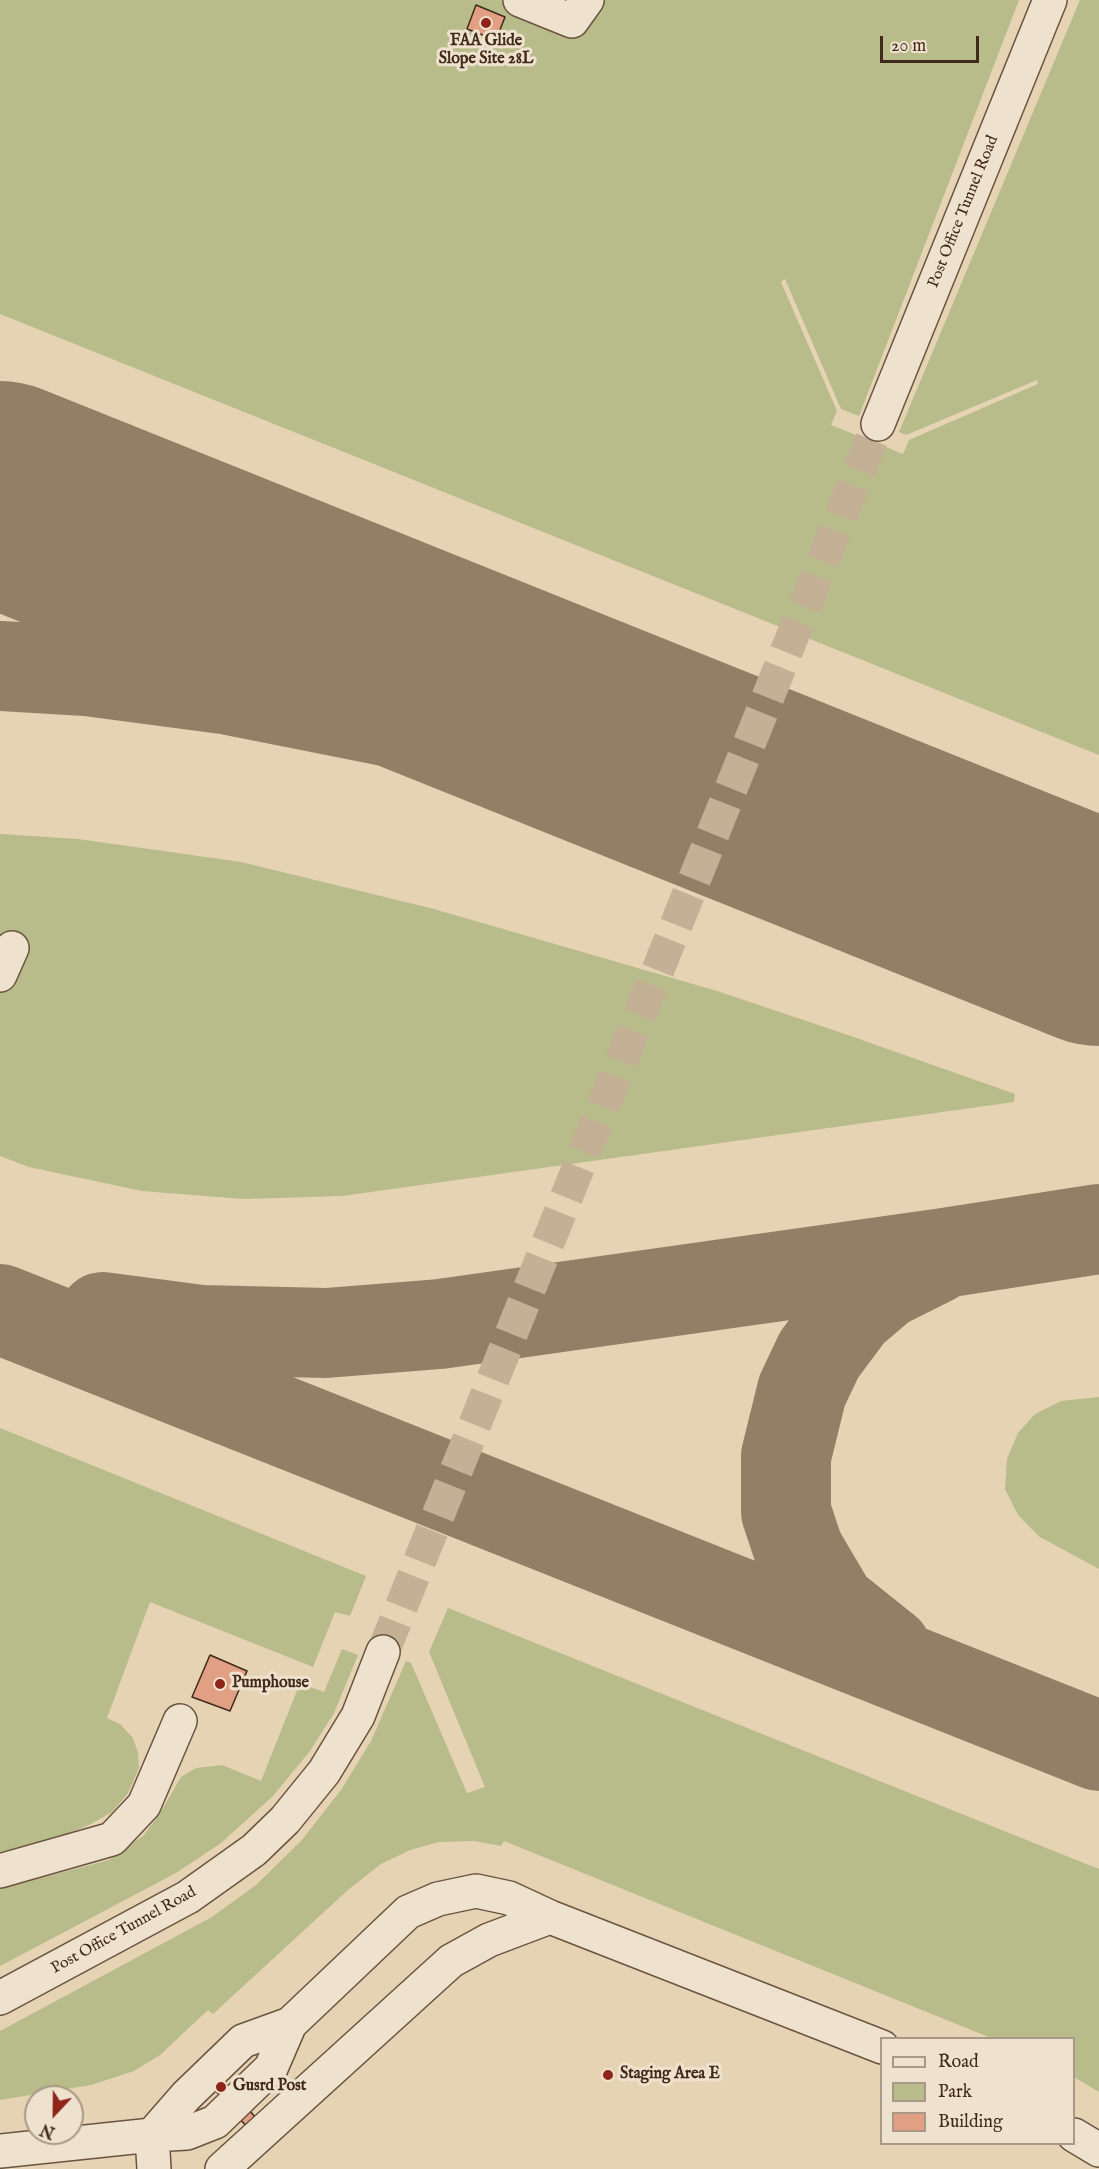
<!DOCTYPE html>
<style>
body{margin:0}
#map{position:relative;width:1099px;height:2169px;overflow:hidden;background:#e5d3b4;font-family:"IM FELL English",serif}
canvas{display:block}
.legend{position:absolute;left:880px;top:2037px;width:195px;height:108px;box-sizing:border-box;background:#eee2ce;border:2px solid #a99886;margin:0;padding:8px 10px;list-style:none;font-size:18px;color:#412a19}
.legend li{display:flex;align-items:center;gap:12px;height:30px}
.legend b{width:30px;border:2px solid #a99886}
.north{position:absolute;left:24px;top:2085px;width:60px;height:60px;box-sizing:border-box;background:#eee2ce;border:2px solid #a99886;border-radius:50%;rotate:202deg;font-size:16px;font-weight:700;line-height:24px;text-align:center;color:#412a19}
.north::after{content:'';display:block;margin:auto;width:21px;height:27px;background:#8f2418;clip-path:polygon(50% 0,100% 100%,50% 72%,0 100%)}
.scale{position:absolute;left:880px;top:36px;width:99px;height:27px;box-sizing:border-box;border:3px solid #412a19;border-top:0;padding-left:8px;font-size:18px;line-height:21px;white-space:nowrap;color:#412a19;-webkit-text-stroke:4px #eee2ce;paint-order:stroke}
</style>
<div id="map">
<canvas width="1099" height="2169"></canvas>
<ul class="legend">
<li><b style="height:8px;background:#eee2ce"></b>Road</li>
<li><b style="height:16px;background:#b8bb8a"></b>Park</li>
<li><b style="height:16px;background:#e19f84"></b>Building</li>
</ul>
<div class="north">N</div>
<div class="scale">20 m</div>
</div>
<script>
const ctx = document.querySelector('canvas').getContext('2d');
ctx.lineJoin = 'round';
function fill(path, color) {
  ctx.fillStyle = color;
  ctx.fill(path, 'evenodd');
}
function shape(rows) {
  const path = new Path2D();
  for (const r of rows) {
    path.moveTo(r[0], r[1]);
    for (let i = 2; i < r.length; i += 2) path.lineTo(r[i], r[i + 1]);
  }
  return path;
}
function stroke(path, color, width, dash) {
  ctx.strokeStyle = color;
  ctx.lineWidth = width;
  ctx.lineCap = dash ? 'butt' : 'round';
  ctx.setLineDash(dash || []);
  ctx.stroke(path);
}
function label(font, color, halo, rows, align = 'center') {
  ctx.font = font + ' "IM FELL English",serif';
  ctx.lineWidth = 6;
  ctx.setLineDash([]);
  ctx.textBaseline = 'middle';
  ctx.strokeStyle = halo;
  ctx.fillStyle = color;
  for (const [text, x, y, turn = 0] of rows) {
    ctx.save();
    ctx.translate(x, y);
    ctx.rotate((+turn || 0) * Math.PI / 180);
    ctx.textAlign = isNaN(turn) ? turn : align;
    if (halo) ctx.strokeText(text, 0, 0);
    ctx.fillText(text, 0, 0);
    ctx.restore();
  }
}
fill(shape([
 [0,0,1019,0,859,416,841,409,785,279,781,282,837,411,831,425,903,454,909,440,1038,384,1037,380,906,435,899,432,1080,0,1099,0,1099,755,0,314],
 [0,834,78,839,241,862,434,909,717,991,845,1034,1015,1094,1014,1102,342,1196,244,1199,142,1191,29,1167,0,1156],
 [1099,1397,1099,1569,1040,1537,1018,1515,1005,1489,1007,1459,1018,1433,1035,1414,1061,1401],
 [0,1428,366,1576,350,1616,335,1612,313,1667,150,1602,107,1718,120,1724,133,1738,138,1753,139,1768,128,1793,112,1812,89,1825,60,1837,0,1852],
 [448,1608,1099,1869,1099,2092,1074,2077,1074,2038,991,2038,504,1841,501,1846,474,1841,439,1842,410,1850,381,1864,349,1889,213,2014,208,2010,160,2055,134,2071,91,2085,0,2100,0,2031,212,1917,256,1885,301,1841,341,1790,371,1741,406,1661,411,1663,467,1793,485,1787,429,1652],
 [342,1649,358,1655,334,1713,310,1751,273,1796,221,1843,176,1873,0,1966,0,1889,109,1860,143,1836,159,1815,181,1777,196,1768,222,1765,261,1781,300,1683,324,1692]
]), '#b8bb8a');
stroke(shape([
 [0,666,86,671,230,690,457,735,896,853],
 [0,1309,1099,1746],
 [103,1317,202,1330,326,1333,440,1324,944,1253,1099,1229],
 [887,1651,832,1607,799,1551,786,1512,786,1456,802,1391,819,1355,851,1312,884,1284,934,1259]
]), '#937e66', 90);
stroke(shape([
 [0,493,1099,934]
]), '#937e66', 224);
const building = shape([
 [476,5,505,17,496,40,467,29,476,5],
 [210,1655,247,1671,230,1711,192,1697,210,1655],
 [222,2079,229,2087,220,2096,213,2088,222,2079],
 [250,2111,256,2118,247,2127,240,2119,250,2111]
]);
fill(building, '#e19f84');
stroke(building, '#412a19', 1.5);
stroke(shape([
 [383,1652,878,424]
]), '#c4b195', 33, [33, 16]);
const minor = shape([
 [520,0,572,21,587,0],
 [878,424,1050,0],
 [0,975,12,948],
 [0,1871,112,1839,144,1805,180,1721],
 [0,1998,188,1897,254,1850,285,1820,324,1772,358,1716,383,1652],
 [1074,2135,1099,2150],
 [0,2151,152,2135,187,2133,215,2122,271,2068,290,2024],
 [154,2169,152,2135,186,2096,243,2041,290,2024,408,1912,438,1899,476,1891,509,1898,550,1917,882,2047],
 [222,2169,451,1961,489,1940,550,1917]
]);
stroke(minor, '#6a5440', 36);
stroke(minor, '#eee2ce', 33);
for (const [x, y, r, color] of [
 [486,23,6,"#8f2418"],
 [220,1684,6,"#8f2418"],
 [608,2075,6,"#8f2418"],
 [221,2087,6,"#8f2418"]
]) {
  const dot = new Path2D();
  dot.arc(x, y, r, 0, 2 * Math.PI);
  ctx.fillStyle = color;
  ctx.fill(dot);
  stroke(dot, '#eee2ce', 2);
}
label('bold 16px', '#412a19', '#eee2ce', [
 ["FAA Glide",486,42,"center"],
 ["Slope Site 28L",486,60,"center"],
 ["Pumphouse",232,1684],
 ["Staging Area E",620,2075],
 ["Gusrd Post",233,2087]
], 'left');
label('16px', '#412a19', '#eee2ce', [
 ["Post Office Tunnel Road",964,212,-68],
 ["Post Office Tunnel Road",124,1931,-29]
]);
</script>
